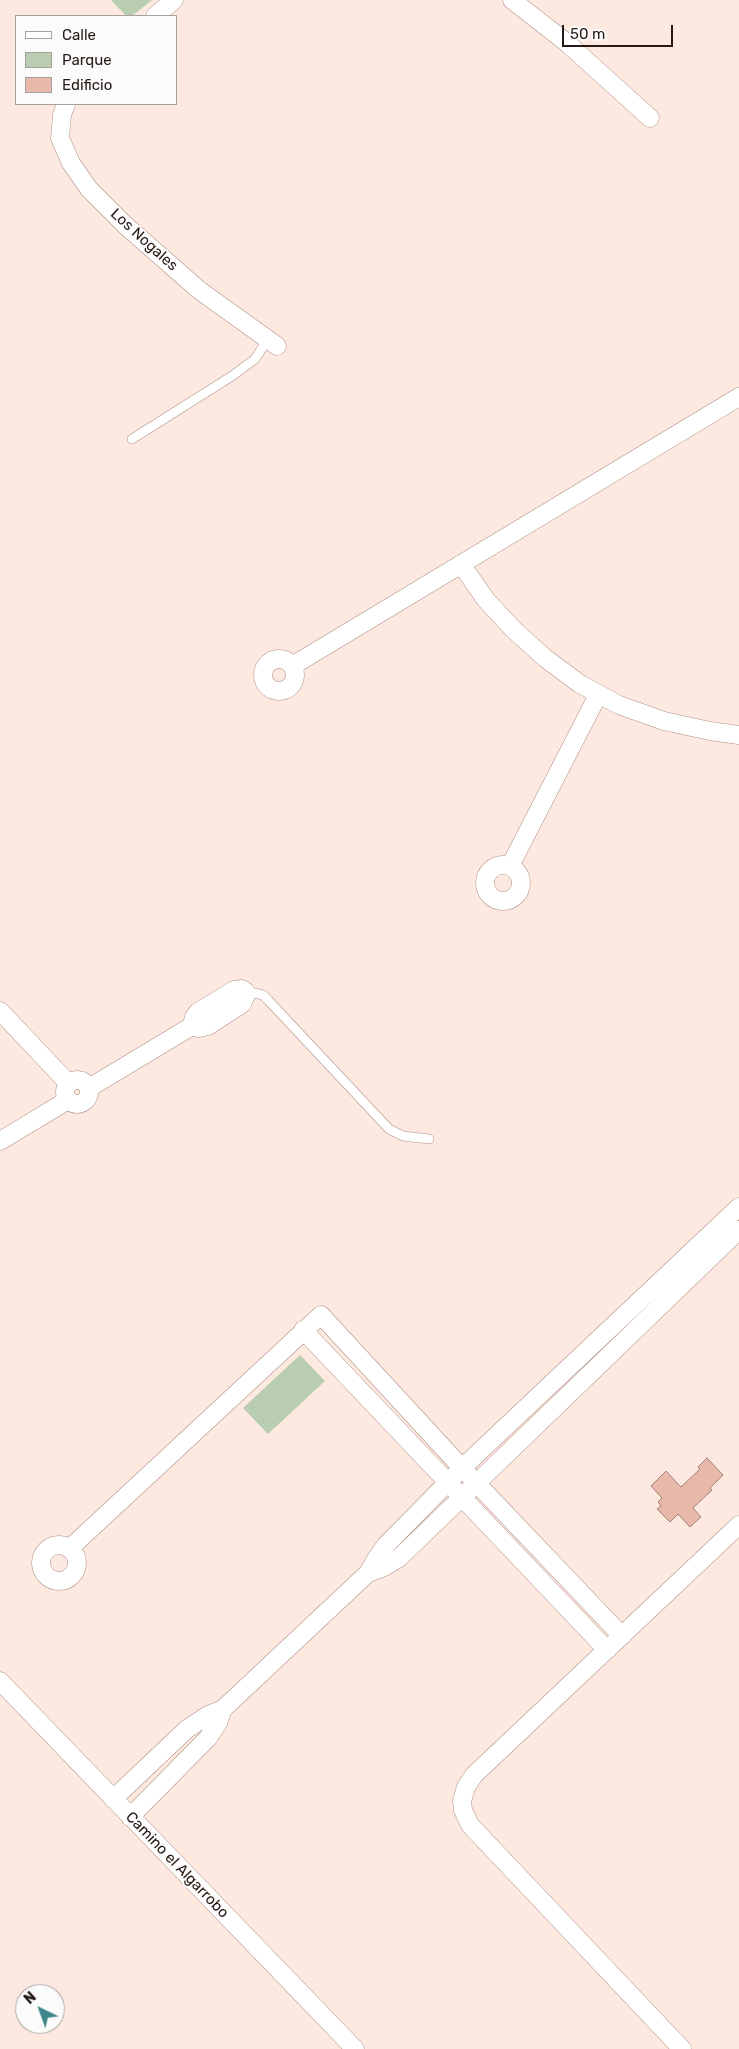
<!DOCTYPE html>
<style>
body{margin:0}
#map{position:relative;width:739px;height:2049px;overflow:hidden;background:#fde9e0;font-family:Rubik,sans-serif}
canvas{display:block}
.legend{position:absolute;left:15px;top:15px;width:162px;height:90px;box-sizing:border-box;background:#fbfbfb;border:1px solid #a5a19f;margin:0;padding:6px 9px;list-style:none;font-size:15px;color:#251915}
.legend li{display:flex;align-items:center;gap:10px;height:25px}
.legend b{width:25px;border:1px solid #a5a19f}
.north{position:absolute;left:15px;top:1984px;width:50px;height:50px;box-sizing:border-box;background:#fbfbfb;border:1px solid #a5a19f;border-radius:50%;rotate:318deg;font-size:14px;font-weight:700;line-height:20px;text-align:center;color:#251915}
.north::after{content:'';display:block;margin:auto;width:18px;height:22px;background:#3e8689;clip-path:polygon(50% 0,100% 100%,50% 72%,0 100%)}
.scale{position:absolute;left:562px;top:25px;width:111px;height:22px;box-sizing:border-box;border:2px solid #251915;border-top:0;padding-left:6px;font-size:15px;line-height:18px;white-space:nowrap;color:#251915;-webkit-text-stroke:4px #fbfbfb;paint-order:stroke}
</style>
<div id="map">
<canvas width="739" height="2049"></canvas>
<ul class="legend">
<li><b style="height:6px;background:#fff"></b>Calle</li>
<li><b style="height:14px;background:#b9cdb1"></b>Parque</li>
<li><b style="height:14px;background:#e8b8aa"></b>Edificio</li>
</ul>
<div class="north">N</div>
<div class="scale">50 m</div>
</div>
<script>
const ctx = document.querySelector('canvas').getContext('2d');
ctx.lineJoin = 'round';
function fill(path, color) {
  ctx.fillStyle = color;
  ctx.fill(path, 'evenodd');
}
function shape(rows) {
  const path = new Path2D();
  for (const r of rows) {
    if (r.length === 3) {
      path.moveTo(r[0] + r[2], r[1]);
      path.arc(r[0], r[1], r[2], 0, 2 * Math.PI);
      continue;
    }
    path.moveTo(r[0], r[1]);
    for (let i = 2; i < r.length; i += 2) path.lineTo(r[i], r[i + 1]);
  }
  return path;
}
function stroke(path, color, width, dash) {
  ctx.strokeStyle = color;
  ctx.lineWidth = width;
  ctx.lineCap = dash ? 'butt' : 'round';
  ctx.setLineDash(dash || []);
  ctx.stroke(path);
}
function label(font, color, halo, rows, align = 'center') {
  ctx.font = font + ' Rubik,sans-serif';
  ctx.lineWidth = 4;
  ctx.setLineDash([]);
  ctx.textBaseline = 'middle';
  ctx.strokeStyle = halo;
  ctx.fillStyle = color;
  for (const [text, x, y, turn = 0] of rows) {
    ctx.save();
    ctx.translate(x, y);
    ctx.rotate((+turn || 0) * Math.PI / 180);
    ctx.textAlign = isNaN(turn) ? turn : align;
    if (halo) ctx.strokeText(text, 0, 0);
    ctx.fillText(text, 0, 0);
    ctx.restore();
  }
}
fill(shape([
 [111,0,152,0,132,16,126,16],
 [300,1355,325,1381,268,1434,243,1408]
]), '#b9cdb1');
const building = shape([
 [707,1458,723,1475,710,1488,712,1490,693,1508,701,1517,690,1527,678,1514,670,1522,657,1509,661,1506,658,1502,662,1498,651,1486,666,1471,681,1487,700,1469,698,1467,707,1458]
]);
fill(building, '#e8b8aa');
stroke(building, '#a18178', 1);
const service = shape([
 [132,439,232,376,255,359,268,339],
 [245,991,263,995,268,1000,389,1129,403,1136,429,1139]
]);
const minor = shape([
 [512,0,567,43,650,118],
 [155,16,174,0],
 [66,104,62,115,60,138,71,163,89,189,125,225,199,290,277,346],
 [461,564,486,600,514,630,545,658,580,684,619,705,664,721,710,731,739,735],
 [279,675,16],
 [292,666,739,397],
 [503,883,18],
 [510,866,598,695],
 [0,1011,69,1084],
 [77,1092,12],
 [89,1088,192,1026,199,1028,208,1026,242,1004,246,995,245,991,242,989,234,990,198,1012,194,1017,192,1026],
 [0,1141,68,1100],
 [303,1330,607,1650],
 [59,1563,18],
 [69,1549,321,1315,462,1468,622,1636],
 [368,1573,384,1567,399,1558,739,1230],
 [0,1681,355,2049],
 [113,1799,187,1729,208,1715,223,1709,368,1573,376,1559,386,1545,462,1468,739,1207],
 [130,1817,208,1738,218,1723,223,1709],
 [682,2049,470,1825,463,1810,462,1801,466,1787,474,1775,739,1525]
]);
stroke(service, '#af9084', 10);
stroke(minor, '#af9084', 19);
stroke(service, '#fff', 9);
stroke(minor, '#fff', 18);
label('15px', '#251915', '#fbfbfb', [
 ["Los Nogales",144,240,42],
 ["Camino el Algarrobo",177,1865,46]
]);
</script>
